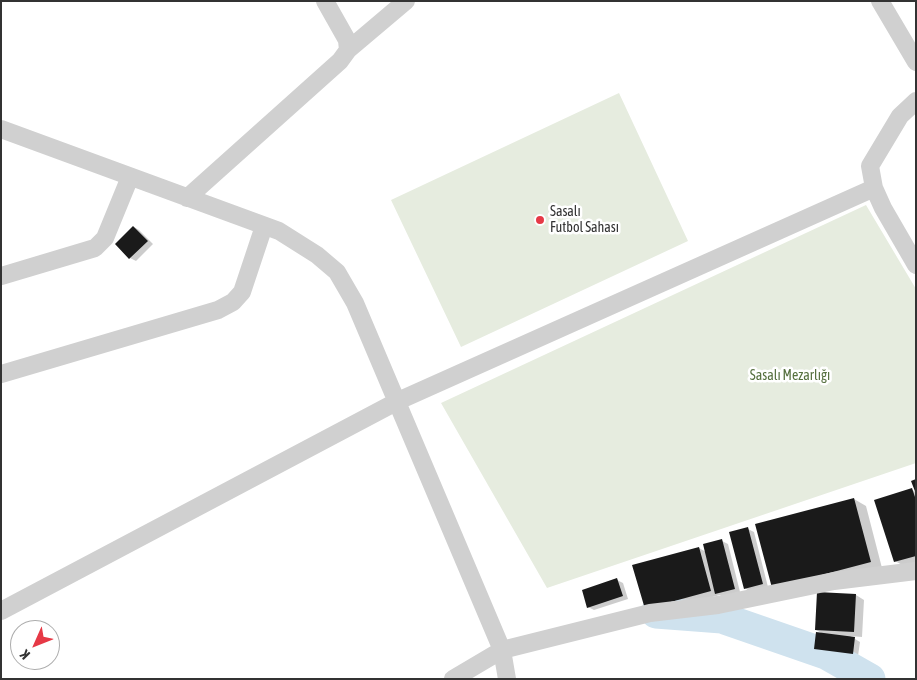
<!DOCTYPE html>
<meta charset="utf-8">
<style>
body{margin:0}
#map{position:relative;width:917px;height:680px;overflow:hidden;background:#fff;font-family:"Asap Condensed",sans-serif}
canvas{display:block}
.frame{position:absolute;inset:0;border:2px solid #333;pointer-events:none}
.north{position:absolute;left:10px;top:620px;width:50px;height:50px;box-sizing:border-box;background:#fff;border:1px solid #adadad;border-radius:50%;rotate:226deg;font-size:14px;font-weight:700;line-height:20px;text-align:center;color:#333}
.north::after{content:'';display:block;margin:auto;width:18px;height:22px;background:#e63946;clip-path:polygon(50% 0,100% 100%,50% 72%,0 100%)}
</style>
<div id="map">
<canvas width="917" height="680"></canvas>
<div class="frame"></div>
<div class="north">K</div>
</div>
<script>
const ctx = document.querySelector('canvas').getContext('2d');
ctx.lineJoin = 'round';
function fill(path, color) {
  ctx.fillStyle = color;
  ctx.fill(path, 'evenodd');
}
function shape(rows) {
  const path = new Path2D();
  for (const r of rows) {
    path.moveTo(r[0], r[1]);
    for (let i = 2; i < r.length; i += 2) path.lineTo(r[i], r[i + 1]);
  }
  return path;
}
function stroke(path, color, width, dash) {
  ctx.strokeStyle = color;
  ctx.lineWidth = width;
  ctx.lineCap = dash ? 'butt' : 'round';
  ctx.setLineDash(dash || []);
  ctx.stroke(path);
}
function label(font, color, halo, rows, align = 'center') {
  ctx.font = font + ' "Asap Condensed",sans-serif';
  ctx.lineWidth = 5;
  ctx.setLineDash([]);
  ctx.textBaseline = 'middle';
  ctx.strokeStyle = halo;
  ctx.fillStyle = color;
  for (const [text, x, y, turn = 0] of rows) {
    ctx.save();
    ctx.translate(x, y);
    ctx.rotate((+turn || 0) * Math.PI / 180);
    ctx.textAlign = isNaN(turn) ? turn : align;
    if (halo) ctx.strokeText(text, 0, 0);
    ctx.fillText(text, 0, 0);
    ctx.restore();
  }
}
fill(shape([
 [619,93,688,241,461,347,391,200],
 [866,205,916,289,916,463,547,588,441,403]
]), '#e6ecdf');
fill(shape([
 [134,227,139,230,153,244,136,261,130,258],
 [912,490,916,492,916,563,904,566,895,561],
 [854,499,866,506,882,568,784,594],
 [748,529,754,532,768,587,750,592,745,588],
 [722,541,728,544,740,592,722,597,720,595,654,613,699,548,706,552],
 [617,580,623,583,628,599,594,610,588,607],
 [856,595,864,600,862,637,850,636,860,642,858,656,821,651,815,648,825,635,816,630]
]), '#0003');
stroke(shape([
 [656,613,722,618,826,654,870,679]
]), '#cfe2ee', 31);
fill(shape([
 [133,226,148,241,129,259,115,244],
 [916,479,916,494,911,481],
 [912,488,916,500,916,556,894,562,874,500],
 [854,498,871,562,772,588,755,524],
 [748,527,763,584,744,589,729,532],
 [722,539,735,589,715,594,703,544],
 [699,547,711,591,645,609,632,565],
 [617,578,623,596,587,608,582,590],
 [817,592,856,594,854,632,815,630],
 [816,632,855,637,853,654,814,649]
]), '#1a1a1a');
stroke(shape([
 [325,1,347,40,348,50],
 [880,1,916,62],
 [916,101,900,116,870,166,874,188,883,208,916,265],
 [1,129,279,231,317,255,337,272,355,303,502,650,507,679],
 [187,198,340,61,348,50,406,1],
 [1,276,95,248,105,238,130,177],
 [1,374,218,310,233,302,242,292,264,226],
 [1,611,398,401,874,188],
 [453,679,502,650,650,613,718,605,834,581,916,571]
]), '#d0d0d0', 18);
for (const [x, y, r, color] of [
 [540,220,5,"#e63946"]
]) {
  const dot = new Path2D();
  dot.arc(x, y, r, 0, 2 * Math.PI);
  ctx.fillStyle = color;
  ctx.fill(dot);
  stroke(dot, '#fff', 2);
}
label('14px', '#333', '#fff', [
 ["Sasalı",550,212],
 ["Futbol Sahası",550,228]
], 'left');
label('14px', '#56703f', '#fff', [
 ["Sasalı Mezarlığı",790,376]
]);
</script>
